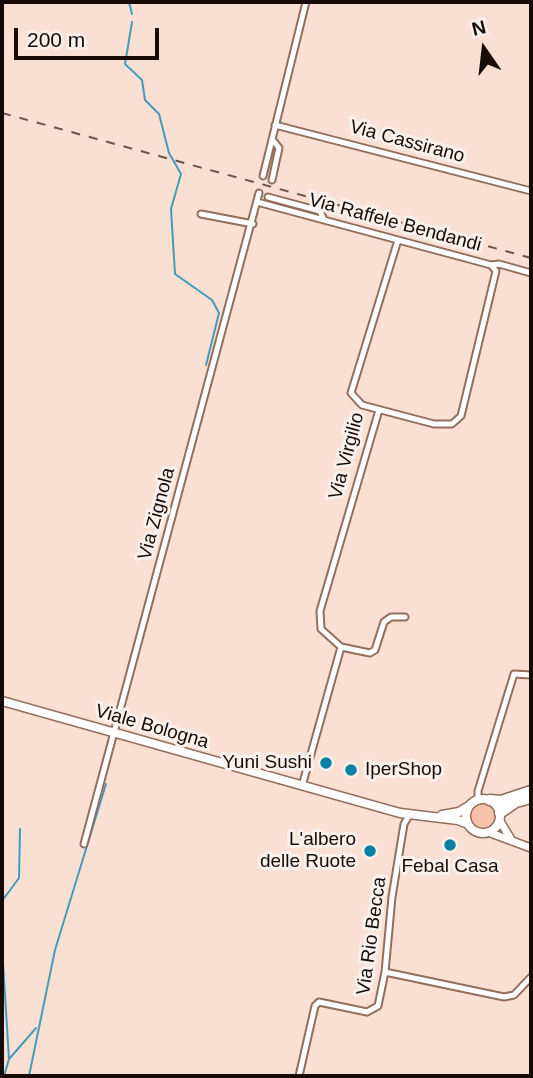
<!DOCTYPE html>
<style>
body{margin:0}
#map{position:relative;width:533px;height:1078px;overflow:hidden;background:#fae0d3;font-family:Helvetica,sans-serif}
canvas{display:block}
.frame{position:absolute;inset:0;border:4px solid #180a04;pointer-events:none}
.north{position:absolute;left:449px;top:14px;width:70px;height:70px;-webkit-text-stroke:5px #faf1ed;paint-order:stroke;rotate:346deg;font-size:19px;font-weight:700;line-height:28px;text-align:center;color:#180a04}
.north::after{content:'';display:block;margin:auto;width:24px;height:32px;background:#180a04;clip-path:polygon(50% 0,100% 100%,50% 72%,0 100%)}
.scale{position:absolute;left:14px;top:28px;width:145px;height:32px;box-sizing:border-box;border:4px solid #180a04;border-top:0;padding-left:9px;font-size:21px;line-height:24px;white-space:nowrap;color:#180a04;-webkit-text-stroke:5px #faf1ed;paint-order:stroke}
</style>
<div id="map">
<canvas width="533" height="1078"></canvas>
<div class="frame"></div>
<div class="north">N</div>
<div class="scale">200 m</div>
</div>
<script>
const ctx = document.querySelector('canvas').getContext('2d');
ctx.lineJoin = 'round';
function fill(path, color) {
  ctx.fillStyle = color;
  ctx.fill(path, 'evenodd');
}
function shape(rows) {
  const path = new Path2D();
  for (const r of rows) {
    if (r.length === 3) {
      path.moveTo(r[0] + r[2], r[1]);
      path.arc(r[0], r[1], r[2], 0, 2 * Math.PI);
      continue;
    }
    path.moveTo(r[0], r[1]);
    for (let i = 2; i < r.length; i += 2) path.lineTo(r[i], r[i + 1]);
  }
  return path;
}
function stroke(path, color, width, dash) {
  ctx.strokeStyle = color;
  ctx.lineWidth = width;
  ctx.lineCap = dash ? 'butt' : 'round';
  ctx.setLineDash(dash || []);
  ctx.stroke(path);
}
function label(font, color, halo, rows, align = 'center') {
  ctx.font = font + ' Helvetica,sans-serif';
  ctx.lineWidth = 6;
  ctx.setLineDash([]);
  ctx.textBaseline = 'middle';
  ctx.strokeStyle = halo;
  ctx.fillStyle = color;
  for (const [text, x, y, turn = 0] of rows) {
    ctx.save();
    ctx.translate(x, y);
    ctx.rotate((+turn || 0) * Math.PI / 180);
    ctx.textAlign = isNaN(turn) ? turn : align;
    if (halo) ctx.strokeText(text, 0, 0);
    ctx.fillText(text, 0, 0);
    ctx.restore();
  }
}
fill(shape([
 [483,816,14]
]), '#f6c3a9');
stroke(shape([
 [129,2,132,14],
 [132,22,125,64,142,80,145,100,159,114,169,153,181,174,171,209,175,274,212,300,219,313,206,365],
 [2,901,19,878,20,829],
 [2,947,9,1059,4,1076],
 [10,1058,36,1028],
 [29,1076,55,950,106,784]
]), '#469abd', 2);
const street = shape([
 [275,125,531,191],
 [272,139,279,148,272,180],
 [263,176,306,2],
 [268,197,320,211,324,220],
 [257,202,491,265,496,271,461,416,452,424,434,424,362,405,351,393,398,240],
 [201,214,253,224],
 [491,265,499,264,531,273],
 [341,647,370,653,375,650,384,622,391,617,405,617],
 [302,786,341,647,321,629,320,611,379,410],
 [478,799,478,791,514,674,531,675],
 [84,844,259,193],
 [385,972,504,997,514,995,531,977],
 [299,1076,315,1006,319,1002,367,1012,378,1006,385,972,392,897,404,824,410,814]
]);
const secondary = shape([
 [500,821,512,841],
 [488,832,531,848]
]);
const primary = shape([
 [2,701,400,813,458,820,468,824],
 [483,816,17],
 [442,815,459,812,469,806]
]);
const highway = shape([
 [490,800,501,801,531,791],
 [500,813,516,802,531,798]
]);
stroke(street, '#936e5a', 9);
stroke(secondary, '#936e5a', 10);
stroke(primary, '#936e5a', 11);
stroke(highway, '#936e5a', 13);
stroke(street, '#fff', 5);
stroke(secondary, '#fff', 7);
stroke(primary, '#fff', 8);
stroke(highway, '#fff', 10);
stroke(shape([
 [2,113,531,258]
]), '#67554c', 2, [9, 9]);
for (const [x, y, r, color] of [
 [326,763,7,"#0a80a7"],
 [351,770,7,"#0a80a7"],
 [450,845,7,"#0a80a7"],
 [370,851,7,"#0a80a7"]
]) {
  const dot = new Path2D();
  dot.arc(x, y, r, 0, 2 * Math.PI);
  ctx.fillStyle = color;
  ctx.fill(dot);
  stroke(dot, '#faf1ed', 2.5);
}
label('19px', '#180a04', '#faf1ed', [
 ["Via Cassirano",407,142,15],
 ["Via Raffele Bendandi",395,223,15],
 ["Via Virgilio",347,456,-75],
 ["Via Zignola",157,514,-75],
 ["Viale Bologna",152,727,16],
 ["Via Rio Becca",372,936,-82]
]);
label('19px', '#180a04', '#faf1ed', [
 ["Yuni Sushi",312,763],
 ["IperShop",365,770,"left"],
 ["L'albero",356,840],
 ["delle Ruote",356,862],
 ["Febal Casa",450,867,"center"]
], 'right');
</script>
